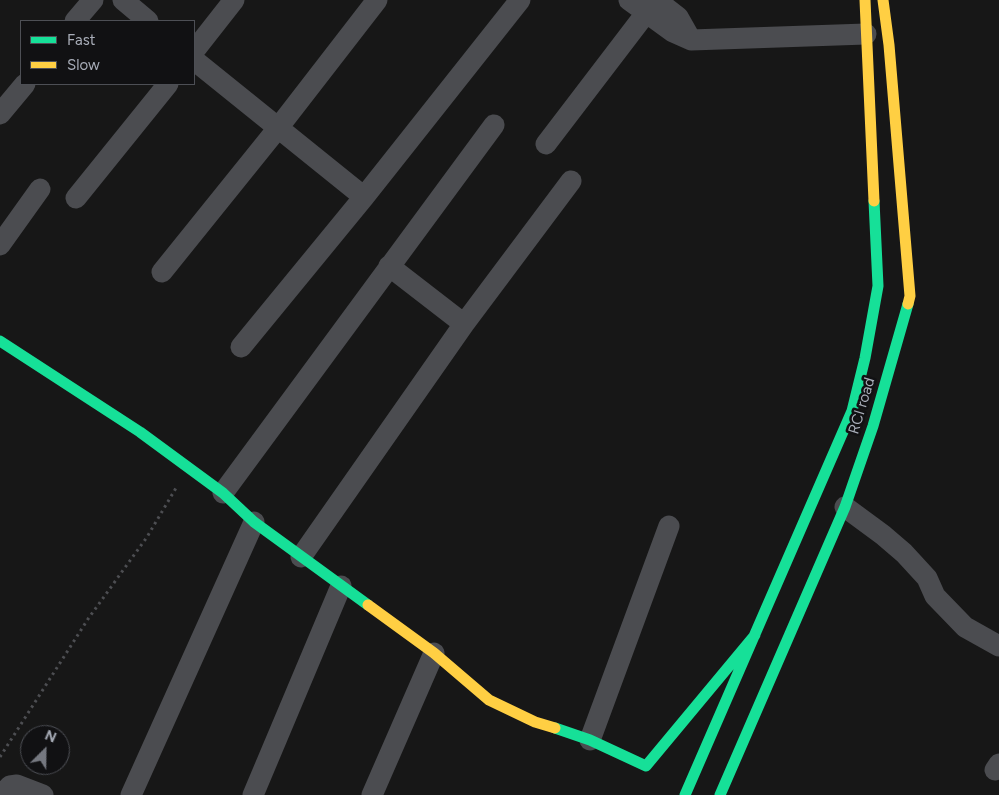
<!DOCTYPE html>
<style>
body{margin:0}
#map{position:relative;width:999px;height:795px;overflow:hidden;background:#171717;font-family:Figtree,sans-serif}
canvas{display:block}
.legend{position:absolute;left:20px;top:20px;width:175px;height:65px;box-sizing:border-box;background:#111113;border:1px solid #4d4f55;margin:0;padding:6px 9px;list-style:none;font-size:15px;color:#a8adb8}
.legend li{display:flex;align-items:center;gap:10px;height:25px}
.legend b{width:25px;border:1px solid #4d4f55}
.north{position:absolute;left:20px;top:725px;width:50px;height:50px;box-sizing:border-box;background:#111113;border:1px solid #4d4f55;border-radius:50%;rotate:23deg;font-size:14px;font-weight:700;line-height:20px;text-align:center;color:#a8adb8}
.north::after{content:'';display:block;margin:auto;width:18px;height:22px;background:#757880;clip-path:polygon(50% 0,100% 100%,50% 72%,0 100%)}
</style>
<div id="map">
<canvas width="999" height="795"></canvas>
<ul class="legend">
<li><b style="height:6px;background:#16e098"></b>Fast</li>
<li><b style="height:6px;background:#ffcf43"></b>Slow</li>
</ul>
<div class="north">N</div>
</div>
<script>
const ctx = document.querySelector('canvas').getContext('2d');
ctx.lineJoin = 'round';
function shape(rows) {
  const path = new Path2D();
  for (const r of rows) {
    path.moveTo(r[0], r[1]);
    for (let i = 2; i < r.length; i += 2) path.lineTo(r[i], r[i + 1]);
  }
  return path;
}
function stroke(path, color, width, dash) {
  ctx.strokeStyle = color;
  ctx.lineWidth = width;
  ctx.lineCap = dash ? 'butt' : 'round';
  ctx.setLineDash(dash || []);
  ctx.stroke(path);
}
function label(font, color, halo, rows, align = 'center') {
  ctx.font = font + ' Figtree,sans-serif';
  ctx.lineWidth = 5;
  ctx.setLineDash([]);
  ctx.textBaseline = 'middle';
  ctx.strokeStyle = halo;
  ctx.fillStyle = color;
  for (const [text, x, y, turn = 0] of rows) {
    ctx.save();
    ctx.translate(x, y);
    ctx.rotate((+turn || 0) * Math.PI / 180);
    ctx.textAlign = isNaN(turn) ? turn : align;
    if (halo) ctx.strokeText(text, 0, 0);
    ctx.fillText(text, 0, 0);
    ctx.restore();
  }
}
stroke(shape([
 [0,757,88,619,147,537,176,488]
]), '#4d4e52', 3, [2.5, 4]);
stroke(shape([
 [123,0,148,21],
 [629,0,673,32,691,40,866,34],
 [656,0,678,17,691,40],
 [75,21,93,0],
 [194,51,234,0],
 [194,60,364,197],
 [0,114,25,84],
 [546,144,656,0],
 [76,198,168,84],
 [0,245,40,189],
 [389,266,464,324],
 [162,272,278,128,377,0],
 [241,347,364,197,520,0],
 [223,493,494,125],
 [845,507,883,535,904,553,927,578,935,596,965,627,999,646],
 [301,557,464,324,571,181],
 [590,740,669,526],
 [995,770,999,764],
 [5,795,5,791,10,786,17,785,43,795],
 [131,795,254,522],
 [253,795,341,586],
 [372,795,434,653]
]), '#4b4c50', 21);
stroke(shape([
 [0,341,140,432,223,493,254,522,368,605],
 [555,728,590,740,646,766,755,635],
 [685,795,852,411,865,358,878,286,874,201],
 [720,795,845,507,873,426,908,304]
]), '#16e098', 11);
stroke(shape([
 [865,0,874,201],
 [883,0,889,45,910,296,908,304],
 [368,605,434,653,489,700,535,722,555,728]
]), '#ffcf43', 11);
label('15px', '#a8adb8', '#111113', [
 ["RCI road",862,406,-73]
]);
</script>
